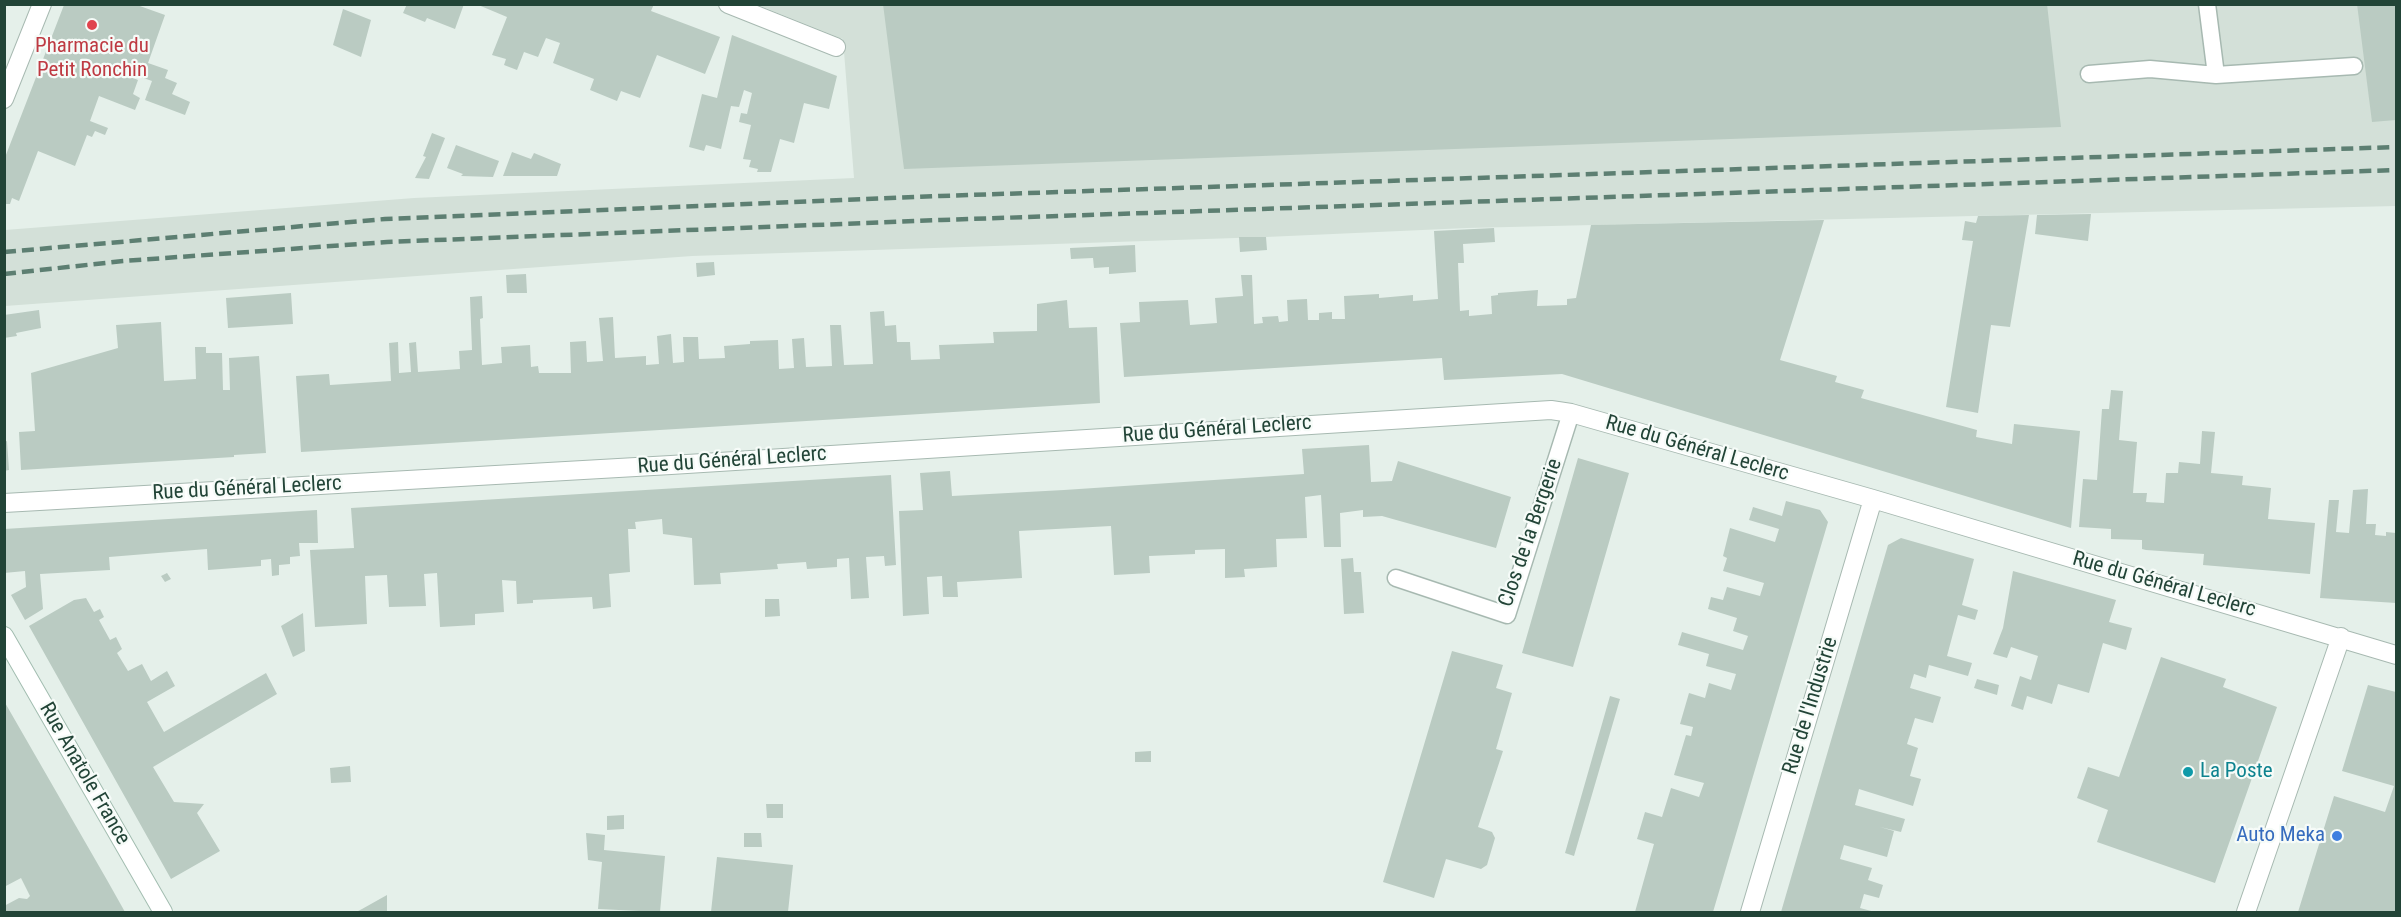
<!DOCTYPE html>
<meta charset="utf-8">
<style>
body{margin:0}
#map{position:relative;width:2401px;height:917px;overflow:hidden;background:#e5f0ea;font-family:"Roboto Condensed",sans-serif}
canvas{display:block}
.frame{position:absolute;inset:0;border:6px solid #224437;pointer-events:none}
</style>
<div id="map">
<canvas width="2401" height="917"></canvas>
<div class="frame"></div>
</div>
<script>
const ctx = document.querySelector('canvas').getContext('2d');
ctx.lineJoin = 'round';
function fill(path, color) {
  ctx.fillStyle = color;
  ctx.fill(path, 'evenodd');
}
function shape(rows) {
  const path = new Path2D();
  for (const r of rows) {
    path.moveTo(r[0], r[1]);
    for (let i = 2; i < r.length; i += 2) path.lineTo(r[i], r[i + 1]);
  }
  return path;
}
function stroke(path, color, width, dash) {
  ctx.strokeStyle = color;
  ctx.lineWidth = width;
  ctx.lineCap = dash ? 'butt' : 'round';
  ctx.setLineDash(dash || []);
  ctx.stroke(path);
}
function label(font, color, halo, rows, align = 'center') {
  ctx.font = font + ' "Roboto Condensed",sans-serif';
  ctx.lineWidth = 4.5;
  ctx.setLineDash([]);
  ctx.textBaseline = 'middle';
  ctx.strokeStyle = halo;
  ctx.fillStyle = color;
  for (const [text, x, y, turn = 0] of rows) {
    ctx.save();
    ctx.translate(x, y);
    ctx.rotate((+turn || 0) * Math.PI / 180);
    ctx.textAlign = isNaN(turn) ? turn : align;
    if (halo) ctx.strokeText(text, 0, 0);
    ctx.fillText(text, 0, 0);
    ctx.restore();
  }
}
fill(shape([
 [758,5,2396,5,2396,206,1467,228,1266,237,692,256,5,306,5,230,414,198,854,178,843,39]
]), '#d3e0d8');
fill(shape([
 [407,4,464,4,455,29,427,18,425,22,403,13],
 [476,4,654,4,651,11,720,37,705,74,657,55,640,98,621,91,617,101,590,90,594,79,553,63,560,43,546,38,538,57,524,52,517,70,504,65,506,59,492,55,507,17],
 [883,4,2047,4,2061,127,904,169],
 [2357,4,2396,4,2396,120,2372,122],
 [64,5,137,5,165,15,148,63,168,70,165,78,177,83,172,94,190,102,185,115,145,100,152,81,132,74,131,77,138,80,133,94,140,98,135,110,99,96,90,121,108,128,105,135,95,131,92,137,87,135,75,166,38,151,19,201,12,198,10,204,4,204,4,160],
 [343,9,371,20,361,57,333,45],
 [732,35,837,76,829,109,804,103,794,143,780,139,771,172,757,172,758,169,749,167,751,160,743,159,751,125,739,122,741,113,747,114,752,93,744,90,739,107,731,106,721,149,706,145,704,151,689,147,702,94,717,98],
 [432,133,445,138,429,179,415,178,426,157,423,156],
 [456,145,499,161,493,177,461,176,463,174,447,168],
 [512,152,531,159,534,153,561,164,557,176,503,176],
 [2091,214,2088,241,2035,234,2037,215],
 [2029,215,2010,327,1991,325,1978,413,1946,407,1973,241,1962,240,1965,221,1976,223,1978,216],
 [1824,220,1780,360,1837,376,1835,382,1864,390,1861,398,1977,430,1976,437,2012,444,2014,424,2080,431,2071,528,1562,374,1444,380,1442,358,1124,377,1120,323,1140,322,1139,302,1188,300,1190,325,1217,323,1215,298,1243,296,1241,275,1252,275,1254,324,1263,323,1262,317,1278,316,1279,322,1288,321,1287,300,1307,299,1308,320,1319,320,1319,313,1332,312,1332,319,1345,319,1344,296,1379,294,1379,298,1413,295,1413,301,1438,299,1434,231,1494,228,1495,242,1463,244,1464,263,1458,263,1460,311,1469,310,1469,316,1492,314,1491,296,1498,295,1498,293,1538,290,1537,306,1567,305,1567,299,1576,298,1591,225],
 [1239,237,1266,237,1267,250,1240,252],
 [1135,245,1136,272,1109,274,1109,267,1094,268,1093,258,1071,259,1070,248],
 [714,262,715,275,697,277,696,263],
 [526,274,527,293,507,293,506,275],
 [291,293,293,324,228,328,226,298],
 [482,296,483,318,480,319,482,365,502,363,501,347,530,345,531,367,538,366,539,373,571,373,570,342,586,341,587,362,603,361,599,318,613,317,615,358,646,356,646,365,659,364,657,336,671,334,673,363,684,362,683,337,698,337,699,359,725,358,724,346,750,344,750,341,778,340,779,369,794,368,792,339,804,338,806,367,832,366,830,325,841,325,844,365,873,364,870,312,884,311,885,326,896,325,897,342,910,342,911,360,940,359,939,345,994,343,993,332,1037,331,1037,304,1067,300,1069,328,1097,327,1100,403,301,452,296,376,329,374,330,385,391,381,389,343,398,342,399,373,411,372,409,343,416,342,418,372,460,369,459,351,472,350,470,297],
 [39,310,41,328,16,333,17,336,4,338,4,315],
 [161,322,164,381,196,379,195,347,206,347,206,353,222,353,223,390,230,390,229,358,259,356,266,453,234,455,234,457,21,470,19,432,35,431,31,373,118,348,116,325],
 [2111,390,2123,391,2119,440,2137,442,2133,493,2147,493,2146,502,2164,503,2166,473,2178,473,2179,462,2200,464,2202,431,2215,432,2211,473,2243,476,2242,485,2271,488,2268,519,2315,523,2310,574,2203,565,2204,554,2146,550,2142,549,2142,540,2111,539,2111,529,2079,527,2083,479,2097,480,2102,409,2109,409],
 [7,441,9,470,4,471,4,442],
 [1369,445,1371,482,1392,481,1398,461,1511,497,1496,548,1382,516,1363,517,1363,510,1340,513,1341,547,1324,547,1321,495,1305,497,1307,538,1276,539,1277,567,1244,569,1245,577,1225,578,1225,549,1195,550,1195,554,1149,556,1150,573,1114,575,1111,526,1019,531,1022,578,957,582,958,597,943,597,942,576,927,577,929,614,903,616,899,511,923,510,920,473,950,471,952,496,1064,490,1304,474,1302,449],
 [1578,458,1629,473,1573,667,1522,653],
 [891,475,896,565,885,566,884,556,866,557,869,598,851,599,849,558,837,559,837,567,807,569,806,562,777,564,778,569,720,573,721,584,694,585,692,538,663,534,662,519,635,522,636,529,628,529,630,572,609,574,611,607,593,609,592,597,533,600,533,603,517,604,516,581,502,580,504,612,475,614,475,625,440,627,437,573,424,574,426,606,389,607,387,575,365,576,367,624,315,627,310,550,354,548,351,508],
 [2368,489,2366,524,2376,524,2375,535,2386,536,2386,532,2396,533,2396,603,2320,598,2329,500,2339,500,2336,532,2349,533,2353,490],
 [1786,501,1820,510,1828,522,1713,912,1635,912,1654,844,1637,839,1645,812,1662,817,1671,788,1699,797,1704,783,1674,775,1686,735,1691,736,1693,727,1680,724,1689,693,1705,698,1709,683,1731,690,1736,674,1706,666,1709,654,1678,645,1682,632,1743,650,1748,636,1733,631,1737,618,1708,609,1711,597,1723,600,1727,587,1760,596,1764,583,1723,571,1727,558,1723,556,1730,528,1775,542,1779,529,1749,520,1753,507,1782,516],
 [317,510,318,543,299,543,300,556,290,557,290,564,279,565,279,575,272,576,271,559,261,560,261,566,208,570,207,549,109,557,110,570,40,574,43,609,25,620,11,595,26,587,25,571,4,573,4,529],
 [1901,538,1974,559,1962,605,1978,610,1975,620,1958,615,1947,656,1972,663,1968,676,1929,665,1926,678,1914,674,1910,688,1941,697,1933,723,1915,718,1907,744,1918,748,1910,776,1921,779,1913,806,1859,789,1855,805,1905,819,1901,832,1880,827,1894,831,1887,857,1844,845,1840,859,1872,868,1868,880,1883,885,1879,898,1864,894,1860,908,1875,912,1781,912,1888,545],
 [1353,558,1354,572,1361,572,1364,613,1344,614,1341,559],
 [2013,571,2116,600,2109,622,2132,628,2126,650,2103,643,2089,693,2058,684,2052,704,2027,696,2023,710,2011,706,2020,676,2031,680,2038,656,2011,647,2007,658,1993,654,2003,628],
 [167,573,171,579,165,582,161,576],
 [86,598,94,612,100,609,104,617,99,620,110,640,116,637,122,649,117,653,128,671,142,664,151,681,167,671,175,686,147,702,164,732,266,673,277,694,153,767,174,802,204,804,197,813,220,851,171,879,29,626,74,600],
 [765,599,779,599,780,616,765,617],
 [303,613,305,651,293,657,281,626],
 [1452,651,1503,665,1496,688,1512,693,1496,749,1503,751,1478,827,1492,832,1495,838,1487,865,1481,869,1446,859,1434,898,1383,882],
 [2161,657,2226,679,2223,687,2277,707,2215,883,2097,842,2108,810,2077,798,2088,767,2119,777],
 [1977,679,1999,685,1997,695,1974,688],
 [2368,685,2396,692,2396,912,2298,912,2334,796,2385,812,2394,786,2342,771],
 [1610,696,1620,699,1574,856,1565,853],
 [4,701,107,880,125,912,4,912,4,906,19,898,27,899,30,896,21,878,4,887],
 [1151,751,1151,762,1135,762,1135,752],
 [350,766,351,782,331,783,330,768],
 [766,804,783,804,783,818,767,818],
 [624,815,624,829,607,830,607,816],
 [586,833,605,835,604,850,665,856,660,912,598,909,602,862,588,860],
 [744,833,761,833,762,847,744,847],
 [717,857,793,865,788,912,711,912],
 [387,895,387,912,356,912,362,909]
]), '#bacbc2');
const lane = shape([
 [2207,4,2216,75],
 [2089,74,2150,69,2216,75,2354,66],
 [1396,578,1507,615,1571,413]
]);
const street = shape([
 [728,4,836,47],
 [4,99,42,4],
 [4,503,671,465,1551,410,1571,413,1873,499,2396,655],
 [1750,912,1873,499],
 [2246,912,2341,637]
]);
const secondary = shape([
 [4,636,163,912]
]);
stroke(lane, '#a7b9b1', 19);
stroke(street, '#a7b9b1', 20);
stroke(secondary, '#a2bdb0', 20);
stroke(lane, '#fff', 16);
stroke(street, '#fff', 18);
stroke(secondary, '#fff', 18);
stroke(shape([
 [4,252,385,219,940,196,2396,147],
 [4,274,123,261,387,242,941,220,2396,170]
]), '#5d7f72', 4.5, [12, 6]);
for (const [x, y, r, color] of [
 [92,25,6,"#e0444e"],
 [2188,772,6,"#0f9aa8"],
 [2337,836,6,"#3f7fe0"]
]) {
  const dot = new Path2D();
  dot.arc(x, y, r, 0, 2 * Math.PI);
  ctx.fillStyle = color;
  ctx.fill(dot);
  stroke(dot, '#f6fbf8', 2);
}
label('21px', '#be3a42', '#f6fbf8', [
 ["Pharmacie du",92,47],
 ["Petit Ronchin",92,71]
]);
label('21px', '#224437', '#f6fbf8', [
 ["Rue du Général Leclerc",1217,430,-4],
 ["Rue du Général Leclerc",1697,449,16],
 ["Rue du Général Leclerc",732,461,-4],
 ["Rue du Général Leclerc",247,489,-3],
 ["Clos de la Bergerie",1531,533,-71],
 ["Rue du Général Leclerc",2164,585,16],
 ["Rue de l'Industrie",1811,706,-73],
 ["Rue Anatole France",84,774,60]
]);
label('21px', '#0d838f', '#f6fbf8', [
 ["La Poste",2200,772]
], 'left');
label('21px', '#366cbe', '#f6fbf8', [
 ["Auto Meka",2325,836]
], 'right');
</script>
